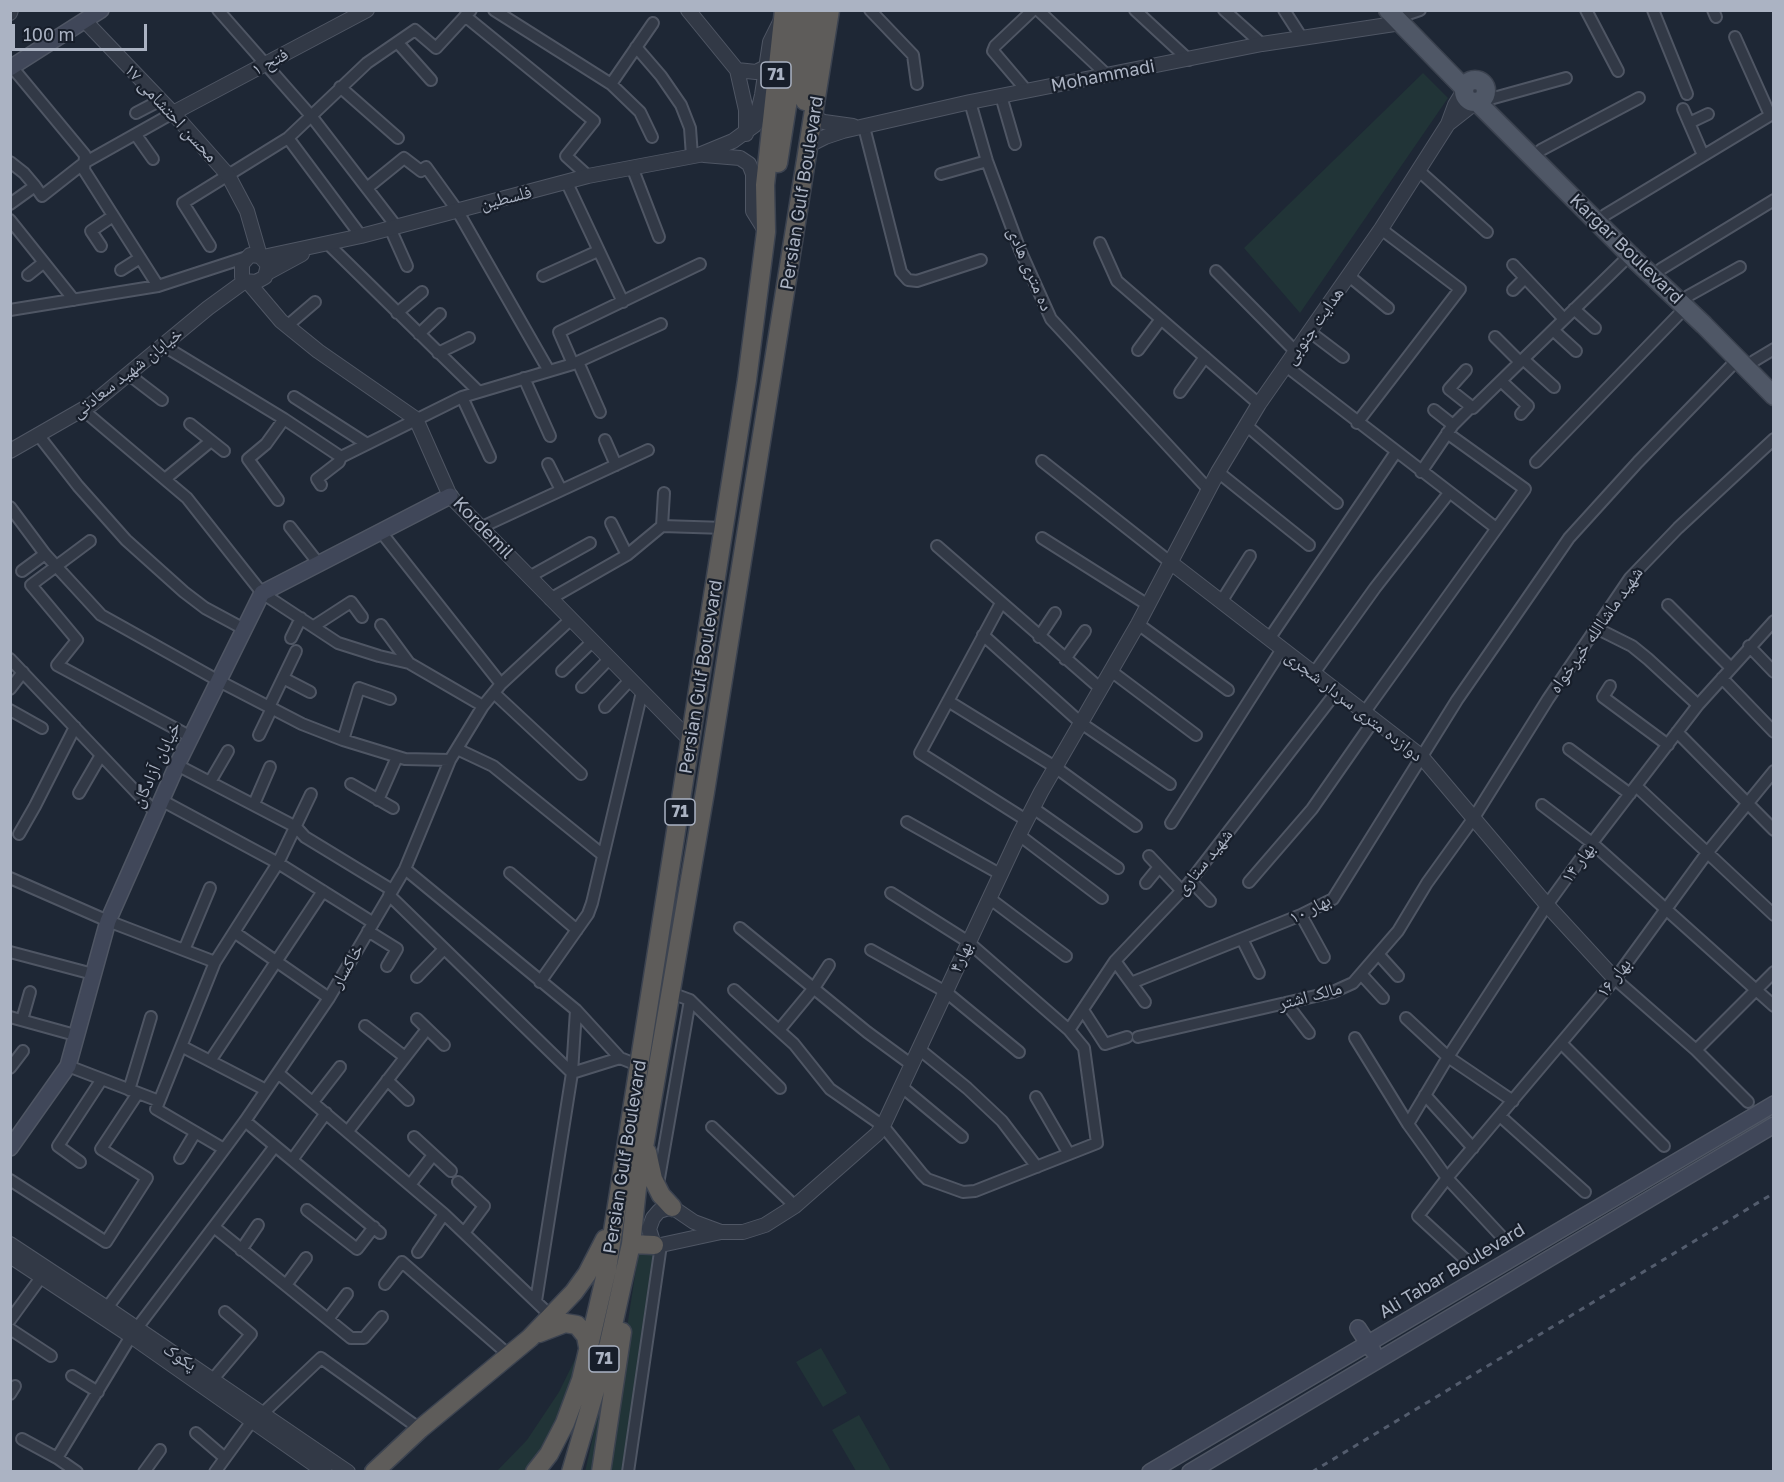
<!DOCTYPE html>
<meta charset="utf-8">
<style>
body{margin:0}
#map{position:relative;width:1784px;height:1482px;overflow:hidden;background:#1e2735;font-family:"Golos Text",sans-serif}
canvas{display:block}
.frame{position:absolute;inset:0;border:12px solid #abb3c3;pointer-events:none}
.scale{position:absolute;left:12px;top:24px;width:135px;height:27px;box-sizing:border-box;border:3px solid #abb3c3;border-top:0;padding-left:8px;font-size:18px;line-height:21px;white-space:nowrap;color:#abb3c3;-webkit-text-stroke:4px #171e2a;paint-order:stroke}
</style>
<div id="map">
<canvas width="1784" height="1482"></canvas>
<div class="frame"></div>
<div class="scale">100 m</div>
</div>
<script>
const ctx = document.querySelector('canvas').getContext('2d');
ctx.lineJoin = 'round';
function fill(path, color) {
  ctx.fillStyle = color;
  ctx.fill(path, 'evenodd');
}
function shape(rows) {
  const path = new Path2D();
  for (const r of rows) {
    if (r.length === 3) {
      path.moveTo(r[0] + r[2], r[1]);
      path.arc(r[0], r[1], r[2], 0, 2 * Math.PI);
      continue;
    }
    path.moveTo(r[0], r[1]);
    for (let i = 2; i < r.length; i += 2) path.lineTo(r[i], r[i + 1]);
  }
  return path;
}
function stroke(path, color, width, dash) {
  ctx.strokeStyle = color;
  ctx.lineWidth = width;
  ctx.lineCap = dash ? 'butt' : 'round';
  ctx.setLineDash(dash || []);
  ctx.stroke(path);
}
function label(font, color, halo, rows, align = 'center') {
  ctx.font = font + ' "Golos Text","Noto Naskh Arabic",sans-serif';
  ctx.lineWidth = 4.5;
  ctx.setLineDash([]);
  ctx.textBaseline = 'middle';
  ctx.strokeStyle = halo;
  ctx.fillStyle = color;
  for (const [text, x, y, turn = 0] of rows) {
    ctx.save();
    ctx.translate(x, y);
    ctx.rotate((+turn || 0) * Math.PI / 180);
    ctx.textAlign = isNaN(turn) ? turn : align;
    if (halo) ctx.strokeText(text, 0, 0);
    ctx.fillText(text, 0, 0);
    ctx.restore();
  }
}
fill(shape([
 [1423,73,1448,98,1300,313,1244,248],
 [639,1249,657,1250,625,1471,605,1472],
 [583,1343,557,1419,538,1455,523,1471,496,1472,527,1440,559,1392],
 [821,1348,847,1393,823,1407,796,1362],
 [612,1353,595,1471,585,1472,590,1450],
 [859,1415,891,1471,856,1471,832,1430]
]), '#213437');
const minor = shape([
 [218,10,312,117,396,226],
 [494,10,611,84,653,23],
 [870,10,913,55,917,84],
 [1038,10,1107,75],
 [1135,10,1189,60],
 [1224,10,1262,44],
 [1284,10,1302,38],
 [1586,10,1618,71],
 [1653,10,1687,94],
 [1713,10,1716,17],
 [1408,14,1420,10],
 [465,16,594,121,566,156,588,176],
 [1735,37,1770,115],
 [398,43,431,80],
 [636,47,661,76,681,105,690,128,692,156],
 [12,67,85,155,84,170,158,286],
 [611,84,640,112,652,137],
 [340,87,398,138],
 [1027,91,993,51,995,46,1033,10],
 [1001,96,1015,144],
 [1490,99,1566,78],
 [970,102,987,161,1020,250,1051,319,1209,490],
 [1683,109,1703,155],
 [136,113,161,100],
 [1689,123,1708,114],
 [864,127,901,272,908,280,917,281,981,260],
 [136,135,153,159],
 [288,138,361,236],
 [1541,150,1639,98],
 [10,162,24,173,35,186],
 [632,167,659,237],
 [1418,170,1487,232],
 [941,174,987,161],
 [567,183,623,302],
 [367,188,404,158,421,171,426,167,457,210,549,371],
 [10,204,35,186,42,196,84,163,173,113],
 [1605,215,1774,113],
 [10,220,74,300],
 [390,228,407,266],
 [327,243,478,391],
 [1100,243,1117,281,1259,404],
 [101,246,91,231,113,216],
 [210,246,183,203,288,138,367,63,415,30,436,48,471,10],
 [1513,265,1564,319],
 [1661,269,1774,200],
 [121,270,140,258],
 [1216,271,1296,352],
 [28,275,43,263],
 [543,276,598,251],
 [1349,276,1388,308],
 [1513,290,1525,278],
 [1688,296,1740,267],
 [1574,309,1595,328],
 [10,310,158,286,247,257],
 [397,313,422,292],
 [287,326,315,302],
 [1553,330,1576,351],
 [1310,332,1343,357],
 [419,334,440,314],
 [1495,337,1520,362],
 [164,346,284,419,341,457],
 [1138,350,1161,319],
 [438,353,469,338],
 [1523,359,1554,387],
 [1754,361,1774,349],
 [578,362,600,412],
 [573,364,559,332,700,264],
 [1286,366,1496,528],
 [1466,370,1449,389,1473,408,1630,255],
 [128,374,162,400],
 [524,378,550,436],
 [1501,381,1528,406,1521,414],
 [1180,392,1205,357],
 [294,397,367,444],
 [462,397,490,457],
 [83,410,187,498,262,593,338,643,379,656,409,663,483,706],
 [1434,410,1453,425],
 [1357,423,1460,289,1381,229],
 [190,424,224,451],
 [1246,425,1337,503],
 [39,436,78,486,126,540,184,592,205,608,244,629],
 [605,440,616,465],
 [1042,461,1170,562],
 [1536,462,1686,307],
 [548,464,561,490],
 [1218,472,1309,545],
 [1421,472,1453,425,1468,410],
 [165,479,211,441],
 [321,485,317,479,339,462,341,457,462,397,573,364,661,324],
 [278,500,248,459,266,444,284,419],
 [10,507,45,554,101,615,219,681,302,724,343,740,405,759,450,760],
 [611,523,627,555],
 [662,526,664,493],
 [290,527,319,564],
 [482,527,648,450],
 [381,532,501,684],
 [1042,538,1148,605],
 [90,541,31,585,77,640,57,665,191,737],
 [937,546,1101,689],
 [22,571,45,554],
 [529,577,590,543],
 [550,599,627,555,662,526,725,528],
 [1221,602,1250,556],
 [1001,603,920,753,1026,820],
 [1668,605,1731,668],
 [1138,624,1228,690],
 [381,625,409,663],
 [314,626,351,602,362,617],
 [1596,628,1632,646,1648,659,1698,705],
 [983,635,1081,723,1170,784],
 [1039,637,1055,613],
 [291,638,301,618],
 [1269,639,1396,452],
 [1749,646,1774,672],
 [10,659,155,812],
 [1065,659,1085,631],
 [562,671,592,642],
 [1111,671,1196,735],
 [1314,673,1375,588,1449,493],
 [283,678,310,692],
 [1722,678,1774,732],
 [1610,686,1603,697,1668,745],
 [582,687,609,659],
 [10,689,23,672],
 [494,693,581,774],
 [948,701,1055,767,1136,826],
 [269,707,296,651],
 [605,707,630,680],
 [10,710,42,728],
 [1364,713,1525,489,1447,433],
 [1677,732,1774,830],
 [259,735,272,708],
 [343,740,359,688,390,699],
 [457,749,493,766,603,855],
 [1569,749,1630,794],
 [177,765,296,827,305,837,392,890],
 [210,782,228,751],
 [351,784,393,808],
 [1636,786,1774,915],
 [79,793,101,755],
 [161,800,278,863,372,922],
 [378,800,397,757],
 [254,804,270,767],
 [1542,805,1592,843,1774,1006],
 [1033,808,1118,868],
 [907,822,1000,874],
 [1171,823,1282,649],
 [19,834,35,806,75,727],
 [1019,835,1102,898],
 [1149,856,1182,891],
 [405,869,576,1010,620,1058,640,1066],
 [510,873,577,930],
 [10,878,108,921,215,962],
 [1191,881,1210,901],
 [1249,882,1312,809,1374,720],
 [1146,883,1159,867],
 [389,895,572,1073,620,1058],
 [989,898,1066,956],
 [1301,915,1324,957],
 [740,928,867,1032,912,1065],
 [368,931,397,949,387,966],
 [234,932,329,998],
 [1242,939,1259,973],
 [184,950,210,888],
 [871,950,946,992,1019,1052],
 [10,952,93,974],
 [1379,955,1398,976],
 [1115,961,1145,1002],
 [1361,974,1383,998],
 [417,977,444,949],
 [1615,979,1696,1050,1748,1102],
 [540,982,588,914,592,903,642,692],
 [1131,983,1301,915,1333,899,1457,700,1569,538,1638,462,1738,359],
 [734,990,794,1044,830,1089,883,1126,922,1174,927,1179,963,1192,975,1191,1097,1143,1084,1048,1069,1030,967,941,891,893],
 [671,993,690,1000,780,1088],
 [1286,1003,1309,1033],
 [1083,1010,1105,1044,1127,1037],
 [10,1017,75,1035],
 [1406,1018,1448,1057,1513,1101],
 [417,1019,444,1045],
 [22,1020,30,992],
 [365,1026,405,1057],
 [780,1029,814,988,829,965],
 [1069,1030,1115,961,1188,884,1337,691],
 [1138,1037,1333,992,1353,983,1398,931,1427,883,1473,819,1548,699,1630,578,1678,528,1774,439],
 [1355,1038,1408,1124,1447,1178,1418,1216,1467,1261],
 [1561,1043,1664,1146],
 [183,1047,266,1090],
 [919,1049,967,1088,1002,1121,1037,1167],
 [1696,1050,1774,972],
 [210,1061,323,891],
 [68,1066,159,1101],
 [10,1068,23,1051],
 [278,1073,444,1214,551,1316],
 [387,1080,408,1100],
 [902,1087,962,1137],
 [129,1090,151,1017],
 [1425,1095,1473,1148],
 [1036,1097,1069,1154],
 [313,1102,340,1067],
 [1500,1116,1585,1192],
 [245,1121,380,1233],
 [1408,1124,1448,1057,1547,905,1592,843,1698,705,1774,621],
 [712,1127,795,1206],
 [348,1131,427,1029],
 [414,1137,451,1171],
 [224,1149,156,1109,215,962,278,863,311,794],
 [180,1158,195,1133],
 [292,1160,326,1113],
 [80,1162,58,1146,102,1079],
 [10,1180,106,1242,147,1178,101,1149,138,1093],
 [458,1182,484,1206,464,1233],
 [658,1184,690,1000],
 [410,1185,433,1155],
 [307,1210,357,1249,374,1227],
 [214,1227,351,1338,364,1338,382,1317],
 [1501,1236,1447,1178,1615,979,1707,853,1774,771],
 [241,1250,258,1225],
 [418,1252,444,1214],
 [385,1284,402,1262,510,1356],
 [286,1285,306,1258],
 [536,1301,572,1073,576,1010],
 [107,1308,245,1121,329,998,405,869,450,760,483,706,501,684,570,620],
 [328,1319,347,1294],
 [10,1320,42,1276],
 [137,1328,275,1146],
 [10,1329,51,1356],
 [72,1376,98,1392],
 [213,1379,251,1334,225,1312],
 [10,1394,15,1386],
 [263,1413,321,1358,420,1429],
 [196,1433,225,1458],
 [22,1439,57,1458,77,1472],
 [57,1458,131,1336],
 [144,1472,160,1450],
 [215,1472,252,1421],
 [628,1472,661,1245]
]);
const tertiary = shape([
 [688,10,737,70,746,110,746,134],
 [10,13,11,10],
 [85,21,173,113,228,175,247,211,260,256],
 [737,70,756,72,766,67],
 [173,113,367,10],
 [814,118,824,122,853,126],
 [1448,124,1476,102],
 [809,145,825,137,843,131,970,102,1262,44,1401,23],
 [704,155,740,158,749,164,753,174,753,211,766,232],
 [250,255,260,256,268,265,265,277,256,282,245,281,242,277,242,264,250,255],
 [263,257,361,236,588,176,699,155,733,141,755,125,762,95,770,42,780,22],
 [267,273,302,254],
 [248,282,281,321,318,351,416,419,450,496,691,741],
 [10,451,92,404,208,308,245,281],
 [1170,562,1421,756,1547,905,1615,979],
 [721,1232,694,1222,672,1207,659,1211,653,1218,649,1229,654,1245,661,1245,721,1232,743,1232,765,1225,795,1206,877,1134,883,1126,1019,835,1041,792,1138,624,1218,472,1259,404,1381,229,1448,124,1455,105,1463,92],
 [10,1244,107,1308,348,1472],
 [10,1256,131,1336,325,1472]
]);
const secondary = shape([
 [10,68,101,10],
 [10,1148,68,1066,108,921,177,765,262,593,450,496],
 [1358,1328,1373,1351],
 [1150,1472,1774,1104],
 [1190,1472,1774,1125]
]);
const primary = shape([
 [1388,10,1464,88],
 [1475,91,11],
 [1477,102,1630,255,1704,325,1774,396]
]);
const trunk = shape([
 [805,101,815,10],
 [778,163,802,10],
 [647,1152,653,1179,661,1195,672,1207],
 [631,1244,654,1245],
 [539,1333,565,1323,577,1325,586,1336,589,1352],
 [374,1472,420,1429,530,1338,574,1292,587,1274,605,1239],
 [535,1472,549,1454,565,1423,581,1380,607,1269,747,380,766,232,765,185,784,10],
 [571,1472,609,1343,631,1244,637,1188,705,792,830,10],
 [601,1472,622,1332]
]);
stroke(minor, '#4f5664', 14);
stroke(tertiary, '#4f5664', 16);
stroke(secondary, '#4f5664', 18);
stroke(primary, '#3b424f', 21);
stroke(trunk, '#3c4350', 21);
stroke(minor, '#323946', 10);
stroke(tertiary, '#323946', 14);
stroke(secondary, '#404759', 15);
stroke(primary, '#4f5766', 18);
stroke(trunk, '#5e5c5a', 18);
stroke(shape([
 [1312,1472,1774,1193]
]), '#535c6d', 3, [6, 6]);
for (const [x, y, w] of [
 [776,75,30],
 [680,812,30],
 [604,1359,30]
]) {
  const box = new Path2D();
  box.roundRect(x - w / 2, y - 13, w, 26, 4.5);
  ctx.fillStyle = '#171e2a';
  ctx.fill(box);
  stroke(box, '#abb3c3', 1.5);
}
label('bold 16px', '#abb3c3', null, [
 ["71",776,75],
 ["71",680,812],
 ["71",604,1359]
]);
label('18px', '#abb3c3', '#171e2a', [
 ["فتح ۱",270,62,-28],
 ["Mohammadi",1103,76,-11],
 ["محسن احتشامی ۱۷",171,113,47],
 ["Persian Gulf Boulevard",802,193,-81],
 ["فلسطین",506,198,-14],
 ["Kargar Boulevard",1626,249,44],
 ["ده متری هادی",1030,269,67],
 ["هدایت جنوبی",1314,326,-55],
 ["خیابان شهید سعادتی",127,373,-38],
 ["Kordemil",483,528,46],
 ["شهید ماشاالله خیرخواه",1596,630,-55],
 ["Persian Gulf Boulevard",701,677,-81],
 ["دوازده متری سردار شجری",1354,706,38],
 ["خیابان آزادگان",156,765,-65],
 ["شهید ستاری",1204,862,-51],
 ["بهار ۱۴",1578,863,-54],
 ["بهار ۱۰",1310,909,-27],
 ["بهار۴",961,957,-66],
 ["خاکسار",347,966,-60],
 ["بهار ۱۶",1614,978,-52],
 ["مالک اشتر",1310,996,-15],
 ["Persian Gulf Boulevard",625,1157,-81],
 ["Ali Tabar Boulevard",1452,1271,-31],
 ["پکوک",180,1357,34]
]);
</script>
